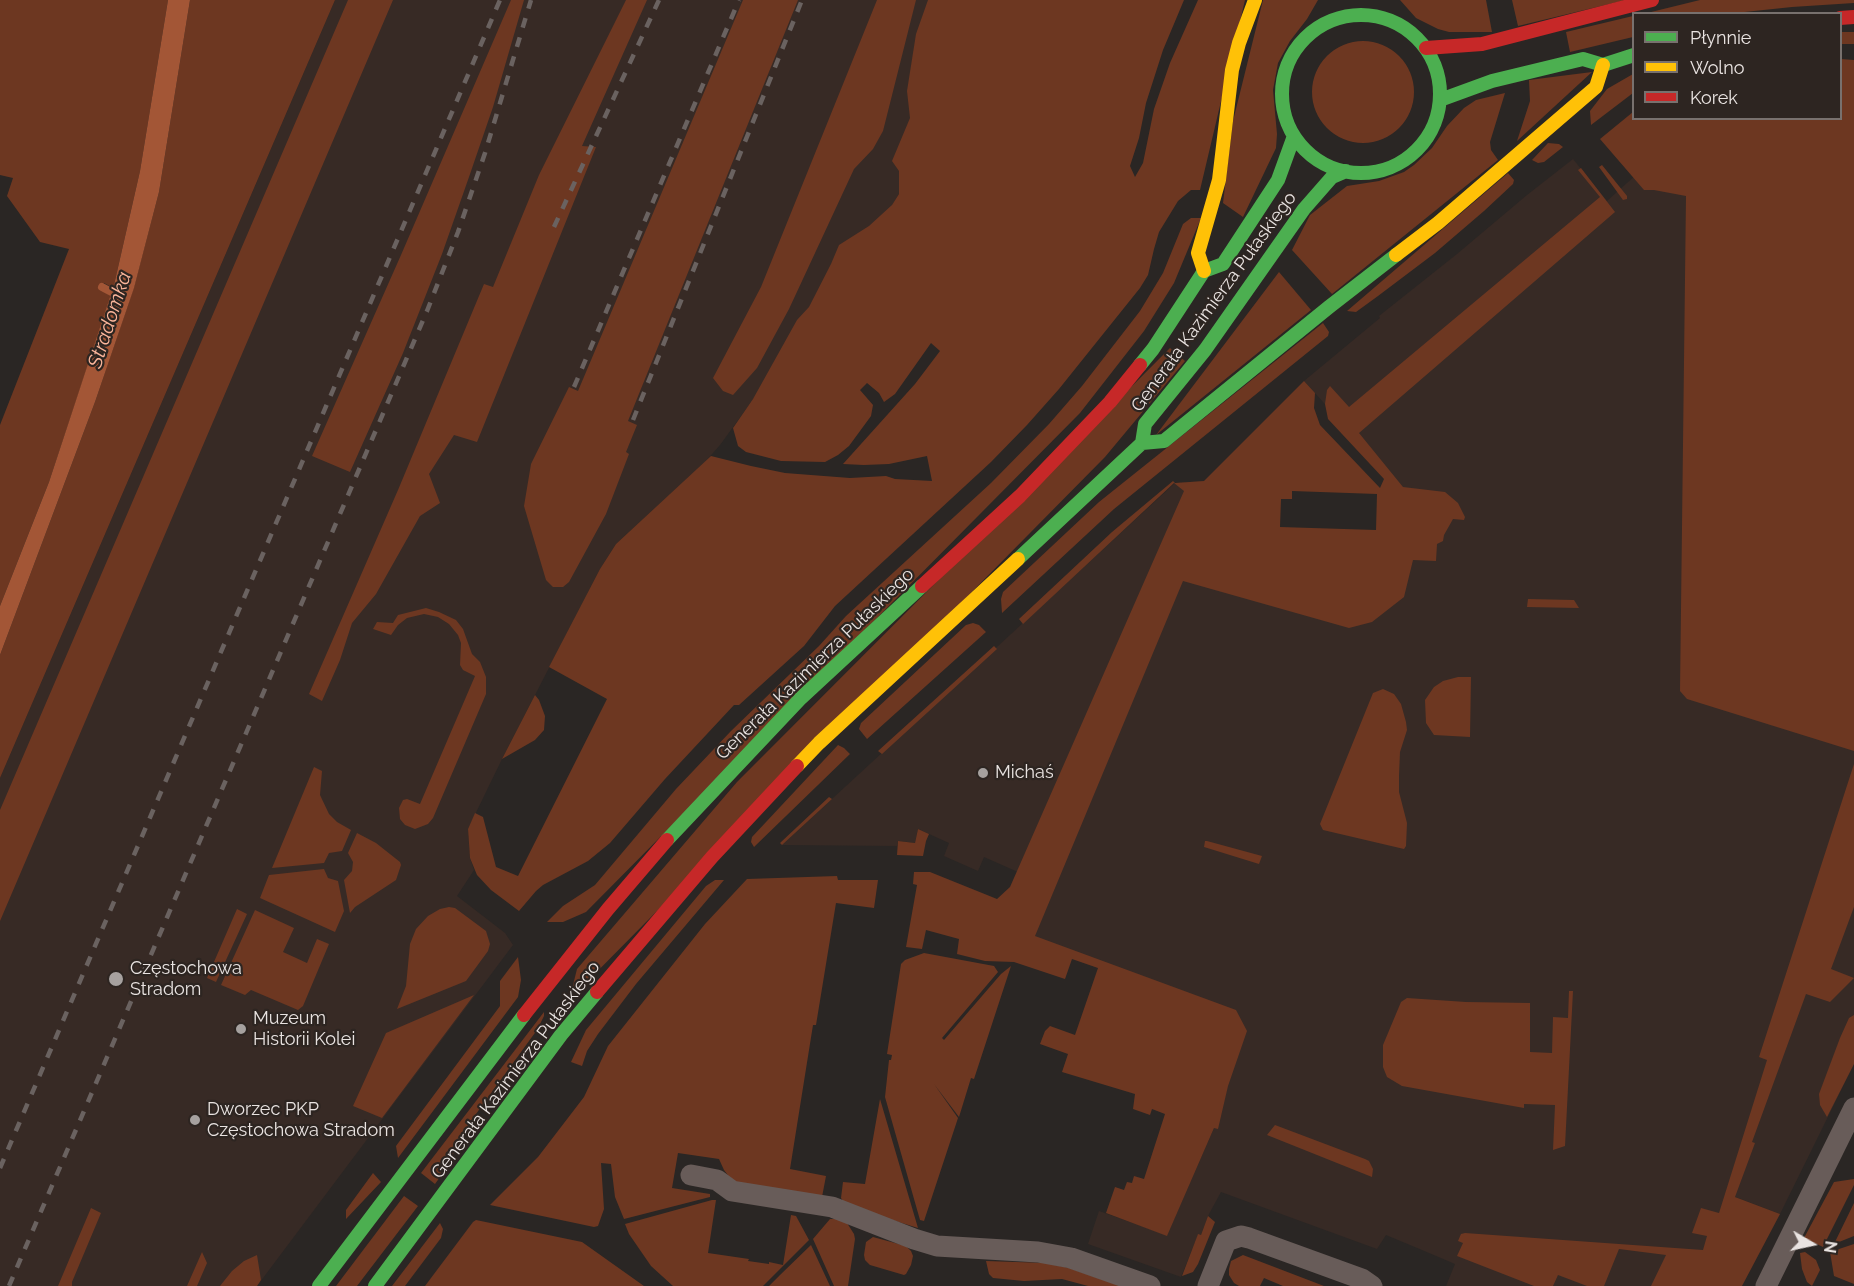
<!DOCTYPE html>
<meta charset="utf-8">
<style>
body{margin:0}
#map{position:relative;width:1854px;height:1286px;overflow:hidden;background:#2a2624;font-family:Raleway,sans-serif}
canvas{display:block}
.legend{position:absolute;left:1632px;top:12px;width:210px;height:108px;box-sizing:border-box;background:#2d2521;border:2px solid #78716e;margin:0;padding:8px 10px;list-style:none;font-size:18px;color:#e9e3e1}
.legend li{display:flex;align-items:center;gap:12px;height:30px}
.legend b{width:30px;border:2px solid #78716e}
.north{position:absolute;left:1782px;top:1214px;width:60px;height:60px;-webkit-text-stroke:4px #2d2521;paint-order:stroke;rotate:99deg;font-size:16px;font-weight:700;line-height:24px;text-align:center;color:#e9e3e1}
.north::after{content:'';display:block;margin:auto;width:21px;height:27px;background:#e9e3e1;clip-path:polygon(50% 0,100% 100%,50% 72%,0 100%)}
</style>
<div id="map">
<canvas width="1854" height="1286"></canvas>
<ul class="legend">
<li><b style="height:8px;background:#4caf50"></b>Płynnie</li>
<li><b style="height:8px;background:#ffc107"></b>Wolno</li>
<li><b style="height:8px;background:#c62828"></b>Korek</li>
</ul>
<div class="north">N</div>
</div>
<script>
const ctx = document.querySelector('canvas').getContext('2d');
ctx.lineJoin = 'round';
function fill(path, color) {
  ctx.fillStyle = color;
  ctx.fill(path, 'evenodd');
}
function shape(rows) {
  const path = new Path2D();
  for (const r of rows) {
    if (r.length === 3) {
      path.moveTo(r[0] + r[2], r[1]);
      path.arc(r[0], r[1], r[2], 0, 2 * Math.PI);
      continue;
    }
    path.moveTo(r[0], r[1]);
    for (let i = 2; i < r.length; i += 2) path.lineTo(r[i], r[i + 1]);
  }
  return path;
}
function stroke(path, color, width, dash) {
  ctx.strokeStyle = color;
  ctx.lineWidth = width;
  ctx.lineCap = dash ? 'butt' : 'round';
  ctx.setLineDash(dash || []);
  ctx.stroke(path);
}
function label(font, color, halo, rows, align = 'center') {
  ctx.font = font + ' Raleway,sans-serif';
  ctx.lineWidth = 4.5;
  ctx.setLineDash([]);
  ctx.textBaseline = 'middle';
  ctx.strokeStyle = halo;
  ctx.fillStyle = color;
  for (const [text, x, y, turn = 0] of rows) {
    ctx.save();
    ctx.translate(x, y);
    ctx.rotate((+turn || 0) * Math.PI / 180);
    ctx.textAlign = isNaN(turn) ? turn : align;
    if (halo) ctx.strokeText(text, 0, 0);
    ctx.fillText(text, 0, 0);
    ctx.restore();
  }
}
fill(shape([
 [335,0,992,0,929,146,878,228,720,445,705,462,616,544,600,569,502,759,468,829,470,858,474,870,457,896,505,933,513,945,257,1286,0,1286,0,778],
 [1697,146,1854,718,1854,1064,1780,1214,1730,1195,1700,1286,1446,1286,1455,1264,1422,1250,1386,1235,1377,1249,1221,1192,1209,1214,1201,1235,1198,1235,1181,1277,1088,1244,1099,1211,1167,1235,1214,1128,1098,968,1013,937,1036,880,984,857,978,871,944,856,949,843,918,829,915,843,898,841,897,846,782,845,1175,483,1204,481,1248,588,1355,618,1401,493,1343,424,1304,381,1380,318,1379,316,1457,254,1527,195,1573,159,1607,201,1667,147]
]), '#372a25');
fill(shape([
 [0,0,168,0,140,171,114,285,113,288,104,283,100,289,111,296,49,482,0,606,0,425,69,249,40,242,7,196,13,178,0,175],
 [190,0,335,0,0,778,0,655,95,402,134,287,159,192],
 [348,0,393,0,0,921,0,810],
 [511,0,524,0,493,107,469,177,442,254,403,353,350,472,312,456,401,255],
 [626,0,647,0,582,146,596,147,477,442,454,435,429,474,440,503,420,516,376,594,352,623,340,660,322,701,309,694,398,490,484,284,493,287,539,175],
 [743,0,798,0,628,421,637,425,626,452,629,454,606,514,569,582,563,587,553,587,546,580,524,506,531,464,569,387,578,391],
 [877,0,916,0,883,131,873,149,854,169,789,309,757,368,733,395,723,391,713,378,761,287],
 [928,0,1184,0,1163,50,1146,103,1139,138,1130,166,1135,177,1143,163,1154,109,1170,63,1198,0,1245,0,1200,190,1191,190,1178,201,1159,232,1154,249,1148,275,1140,288,1059,389,1027,425,991,462,835,606,804,646,739,705,734,705,665,779,610,843,588,861,543,885,536,891,519,911,491,890,477,875,470,858,468,829,475,813,483,817,496,867,518,876,607,699,549,667,600,569,616,544,711,456,751,466,785,473,850,478,886,476,895,479,932,481,927,456,889,464,864,465,843,464,915,384,940,351,931,343,895,394,884,402,879,393,867,383,860,390,873,405,871,416,849,446,838,455,825,462,781,461,746,452,738,446,733,428,753,399,797,320,809,307,831,264,839,245,869,226,892,205,899,194,899,171,892,161,910,118,907,91,916,34],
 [1263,0,1318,0,1307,19,1290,41,1278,63,1273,90,1277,134,1276,148,1243,217,1223,203,1233,121],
 [1400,0,1486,0,1492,32,1449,32,1438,29,1416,18],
 [1512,0,1626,0,1518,26],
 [1700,0,1854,0,1854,3,1792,7,1735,13,1643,14],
 [1633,16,1633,37,1570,52,1566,32],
 [1840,32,1854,32,1854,44,1841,44],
 [1363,92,51],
 [1841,59,1854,60,1854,751,1687,699,1680,691,1686,196,1654,190,1644,190,1600,139,1633,112,1634,118,1840,118],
 [1592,72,1517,141,1530,101,1529,80],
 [1633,74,1633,93,1591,125,1590,111,1607,89],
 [1505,93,1490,142,1491,150,1498,160,1332,294,1292,250,1310,215,1347,186,1379,181,1404,172,1414,165,1432,148,1447,126,1464,108,1476,100],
 [1548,143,1559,144,1563,147,1544,162,1538,163,1532,160],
 [1602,165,1627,196,1627,199,1623,200,1599,167],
 [1581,168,1615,212,1359,433,1403,487,1445,492,1458,503,1465,517,1464,520,1453,519,1444,535,1443,541,1437,544,1436,561,1413,560,1404,597,1372,622,1349,628,1183,581,1035,936,1236,1010,1247,1031,1228,1086,1218,1129,1214,1128,1167,1236,1106,1213,1115,1187,1124,1190,1127,1182,1132,1183,1134,1176,1144,1179,1165,1114,1152,1109,1150,1115,1133,1109,1135,1094,1062,1072,1068,1054,1040,1044,1045,1031,1050,1026,1075,1035,1098,968,1072,959,1065,979,1014,962,985,961,957,954,959,939,926,930,922,949,906,947,917,885,913,884,914,872,930,872,997,899,1010,887,1184,491,1174,483,1023,624,1019,619,1112,532,1173,481,1175,483,1204,481,1304,381,1315,393,1314,408,1320,425,1380,488,1384,479,1328,419,1325,404,1327,390,1330,386,1349,407,1600,197,1578,170],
 [1292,491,1377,494,1376,530,1280,527,1281,499,1292,499],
 [1508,173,1514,180,1513,184,1484,211,1435,253,1378,296,1356,312,1347,311],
 [1191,218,1201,218,1174,283,1144,331,1080,413,586,912,563,922,547,922,563,906,595,885,676,789,731,731,819,646,846,616,991,483,1049,424,1082,386,1140,311,1163,273,1183,224],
 [1279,272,1311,310,1156,435],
 [1323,323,1329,332,1328,336,1114,509,1002,613,1001,599,1003,592,1099,502],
 [1170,348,1185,361,1105,457,575,994,573,985,577,969,737,782],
 [1528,599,1574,600,1579,608,1527,607],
 [426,608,439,612,456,620,463,629,472,654,480,662,486,677,486,694,433,818,428,824,415,829,405,825,400,819,399,808,403,800,407,799,420,804,475,676,463,670,460,665,461,643,458,635,449,624,438,617,424,614,407,618,398,625,391,635,373,629,377,622,393,623,398,615],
 [973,623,979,625,986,632,867,739,859,729,861,723,966,625],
 [994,646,997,649,882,754,878,751],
 [1458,677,1471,677,1470,737,1434,735,1426,723,1425,700,1434,687,1443,681],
 [1383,689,1394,694,1401,704,1406,722,1407,730,1400,752,1399,776,1399,792,1407,823,1406,846,1404,849,1323,830,1320,824,1373,693],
 [535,695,539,700,545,716,544,730,535,740,502,759],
 [838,745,844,748,850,754,754,847,751,842,752,837],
 [1854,764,1854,907,1831,969,1854,978,1830,1002,1806,994,1752,1142,1755,1143,1735,1197,1780,1214,1742,1286,1651,1286,1666,1255,1619,1249,1604,1286,1587,1286,1558,1275,1553,1286,1534,1286,1457,1256,1463,1243,1458,1241,1461,1234,1465,1233,1703,1250,1707,1236,1692,1233,1701,1208,1719,1213,1767,1060,1759,1057],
 [314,767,322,771,320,795,329,814,337,822,351,830,342,851,329,853,324,863,272,868],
 [829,797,832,799,782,845,780,843],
 [918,829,929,834,926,841,923,856,897,855,898,841,915,843],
 [357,833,376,843,400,862,401,865,396,880,355,907,350,913,344,880,352,871,353,862,348,853],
 [1205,841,1207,841,1262,856,1259,864,1204,847],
 [324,869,328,878,338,881,344,911,335,932,260,898,269,875],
 [837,876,838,880,878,880,874,908,836,903,816,1025,813,1025,790,1169,826,1176,822,1197,736,1186,724,1170,719,1159,678,1153,672,1188,710,1194,710,1197,624,1219,615,1197,611,1164,601,1163,604,1209,598,1226,594,1227,490,1205,538,1157,584,1097,608,1046,705,924,747,879],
 [715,880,724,880,636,984,598,1034,587,1051,582,1066,571,1062,586,1030,706,886],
 [449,907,455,908,486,931,490,944,488,951,466,981,397,1009,406,986,410,944,416,929,428,916,440,909],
 [237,909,247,914,216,982,207,978],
 [255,910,294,928,283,952,307,963,317,939,329,944,303,1006,298,1010,251,990,245,995,221,985],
 [924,953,994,966,998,972,942,1038,944,1040,1001,974,1011,966,974,1079,971,1078,959,1117,934,1084,958,1118,924,1221,920,1220,885,1097,889,1060,891,1060,892,1055,887,1054,901,964,905,960],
 [518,957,521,980,518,997,398,1158,396,1146,500,1006,500,981],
 [1569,991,1573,991,1565,1146,1553,1150,1555,1105,1524,1104,1524,1108,1402,1086,1387,1077,1383,1067,1383,1045,1401,1002,1407,998,1466,1002,1530,1003,1530,1052,1552,1053,1553,1017,1568,1018],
 [474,995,382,1118,353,1106,386,1033],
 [544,1012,544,1016,537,1030,468,1125,445,1170,435,1184,421,1173],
 [1854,1015,1854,1064,1827,1117,1820,1105,1819,1094,1840,1038,1849,1018],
 [880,1099,918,1228,863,1211,845,1204,841,1198,843,1182,865,1184],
 [1275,1125,1365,1159,1369,1161,1373,1169,1372,1177,1267,1135],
 [373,1173,381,1182,346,1219,346,1210],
 [1854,1179,1854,1185,1823,1247,1804,1238,1834,1182],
 [404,1196,418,1206,357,1286,336,1286],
 [712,1200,716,1200,708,1253,749,1259,748,1261,769,1264,769,1262,783,1265,791,1215,796,1216,809,1240,763,1286,673,1286,651,1266,629,1234,625,1224],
 [1854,1203,1854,1236,1834,1244],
 [91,1208,101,1213,72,1282,72,1286,58,1286],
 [1208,1216,1215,1222,1198,1264,1193,1272,1182,1276,1198,1234,1201,1235],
 [830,1219,838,1219,847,1223,854,1234,855,1239,848,1286,834,1286,813,1239],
 [476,1220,582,1242,644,1286,425,1286,473,1222],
 [440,1223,443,1229,441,1238,405,1286,392,1286],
 [873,1237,906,1246,911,1251,913,1256,911,1265,906,1274,904,1275,870,1265,865,1260,864,1255,866,1242],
 [1854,1244,1854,1284,1834,1276,1830,1252],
 [811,1245,830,1286,769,1286,780,1275],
 [202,1252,207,1263,197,1286,187,1286],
 [1805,1252,1816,1260,1820,1270,1812,1286,1807,1282,1802,1269,1800,1253],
 [257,1255,261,1280,257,1286,220,1286,232,1271,244,1261],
 [1243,1255,1324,1286,1283,1286,1264,1278,1260,1286,1239,1286,1234,1283,1229,1275,1229,1269,1231,1261],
 [986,1261,1046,1263,1069,1268,1121,1286,1088,1286,1062,1279,1024,1281,993,1278,989,1274]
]), '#6d3721');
fill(shape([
 [168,0,190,0,159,192,134,288,95,402,0,655,0,606,49,482,114,285,140,171]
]), '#a35636');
stroke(shape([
 [102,287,119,296]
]), '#a35636', 8);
stroke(shape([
 [691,1175,717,1180,732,1191,832,1207,914,1239,937,1246,1038,1252,1071,1258,1150,1286],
 [1208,1286,1226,1241,1241,1236,1249,1238,1362,1279,1372,1286],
 [1766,1286,1854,1108]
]), '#685c59', 21);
stroke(shape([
 [1361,94,79],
 [1440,100,1492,81,1583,59,1603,65,1634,55],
 [1140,365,1153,349,1204,271,1223,264,1278,180,1294,136],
 [1142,443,1164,441,1329,307,1396,255],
 [1018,559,1142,443,1145,424,1205,350,1304,209,1332,177,1346,171],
 [667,840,801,698,922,586],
 [319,1286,524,1015],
 [375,1286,561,1035,597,992]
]), '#4caf50', 14);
stroke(shape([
 [1396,255,1438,223,1596,87,1603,65],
 [1204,271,1198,253,1219,180,1232,70,1239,43,1255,0],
 [797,766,819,743,1018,559]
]), '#ffc107', 14);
stroke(shape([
 [1840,18,1854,17],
 [1426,48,1482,44,1652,0],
 [922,586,1020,496,1110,402,1140,365],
 [597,992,712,857,797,766],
 [524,1015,608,909,667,840]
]), '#c62828', 14);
stroke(shape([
 [554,227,659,0],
 [574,387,739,0],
 [633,420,802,0],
 [0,1168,500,0],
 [9,1286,427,311,458,232,485,153,531,0]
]), '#6a6260', 4.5, [10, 10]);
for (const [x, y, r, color] of [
 [983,773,6,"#a6a19f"],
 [116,979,8,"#a6a19f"],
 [241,1029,6,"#a6a19f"],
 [195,1120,6,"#a6a19f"]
]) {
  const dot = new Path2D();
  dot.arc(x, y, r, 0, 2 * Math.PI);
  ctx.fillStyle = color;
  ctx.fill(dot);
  stroke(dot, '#2d2521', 2);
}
label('18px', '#e9e3e1', '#2d2521', [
 ["Generała Kazimierza Pułaskiego",1214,302,-54],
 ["Generała Kazimierza Pułaskiego",815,664,-44],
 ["Generała Kazimierza Pułaskiego",516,1070,-53]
]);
label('18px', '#e9e3e1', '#2d2521', [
 ["Michaś",995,773],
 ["Częstochowa",130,969],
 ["Stradom",130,990],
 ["Muzeum",253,1019],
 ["Historii Kolei",253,1040],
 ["Dworzec PKP",207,1110],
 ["Częstochowa Stradom",207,1131]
], 'left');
label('italic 20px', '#fcb69b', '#2d2521', [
 ["Stradomka",110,320,-72]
]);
</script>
